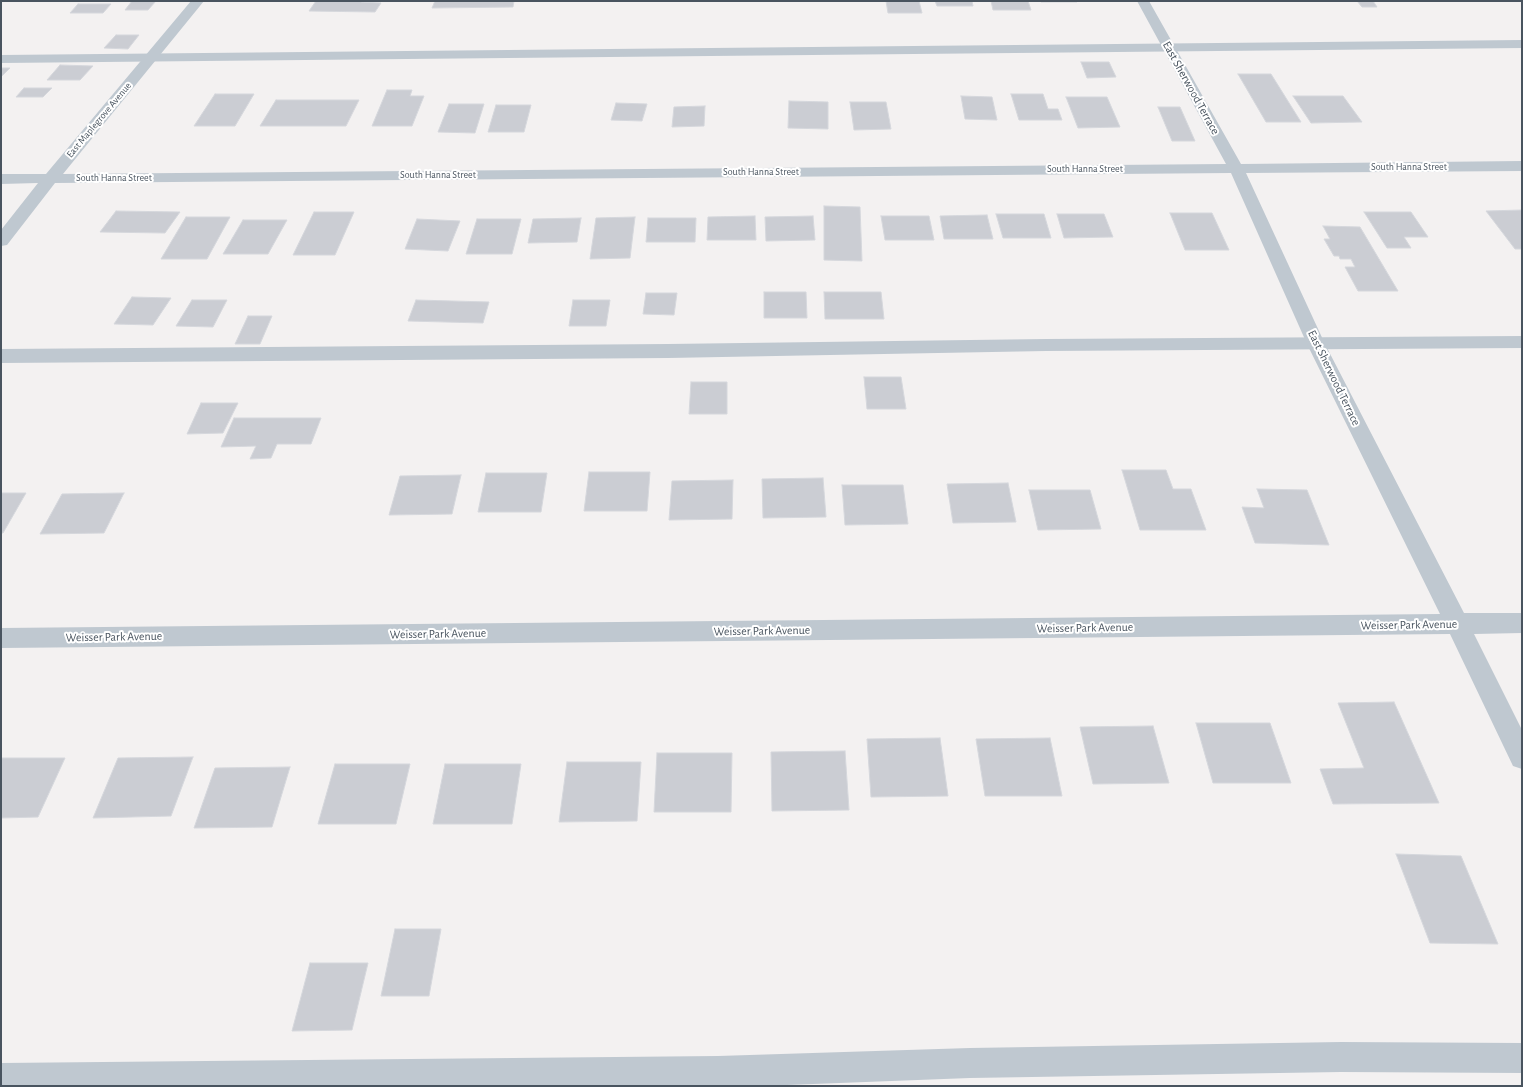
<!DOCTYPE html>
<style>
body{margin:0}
#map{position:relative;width:1523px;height:1087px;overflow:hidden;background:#f3f1f1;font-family:"Alegreya Sans",sans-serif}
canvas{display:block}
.frame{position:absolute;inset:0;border:2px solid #49545f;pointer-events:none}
</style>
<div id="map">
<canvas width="1523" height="1087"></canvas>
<div class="frame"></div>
</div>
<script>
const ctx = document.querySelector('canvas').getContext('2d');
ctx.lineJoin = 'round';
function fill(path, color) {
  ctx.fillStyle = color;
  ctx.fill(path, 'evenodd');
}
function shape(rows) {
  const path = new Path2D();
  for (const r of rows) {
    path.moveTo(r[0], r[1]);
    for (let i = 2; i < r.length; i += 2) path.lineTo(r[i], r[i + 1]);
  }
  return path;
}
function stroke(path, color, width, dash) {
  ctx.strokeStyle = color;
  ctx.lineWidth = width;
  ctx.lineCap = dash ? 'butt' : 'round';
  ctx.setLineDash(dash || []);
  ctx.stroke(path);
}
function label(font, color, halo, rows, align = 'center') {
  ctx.font = font + ' "Alegreya Sans",sans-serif';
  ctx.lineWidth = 4;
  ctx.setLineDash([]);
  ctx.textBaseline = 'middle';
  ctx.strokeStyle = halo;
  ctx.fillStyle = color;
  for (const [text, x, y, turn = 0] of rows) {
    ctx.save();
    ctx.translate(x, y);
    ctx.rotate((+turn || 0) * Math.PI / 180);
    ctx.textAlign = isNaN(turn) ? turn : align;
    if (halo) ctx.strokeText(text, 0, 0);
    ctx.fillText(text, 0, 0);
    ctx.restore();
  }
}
const building = shape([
 [132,1,156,1,148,10,125,10,132,1],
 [316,1,361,1,361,2,381,3,375,12,309,11,316,1],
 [435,1,514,1,513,7,432,8,435,1],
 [886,1,919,1,922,13,888,13,886,1],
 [935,1,972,1,973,6,937,6,935,1],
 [991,1,1028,1,1031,10,993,10,991,1],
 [1040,1,1076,1,1077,2,1041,2,1040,1],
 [1357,1,1373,1,1377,7,1362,7,1357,1],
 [78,4,111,4,103,13,70,13,78,4],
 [116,35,139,35,128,49,104,48,116,35],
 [1081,62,1109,62,1116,77,1087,78,1081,62],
 [60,65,93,66,80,80,47,80,60,65],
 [1,68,10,68,1,77,1,68],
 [1238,74,1271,74,1301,122,1266,122,1238,74],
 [24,88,52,88,43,97,16,97,24,88],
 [387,90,412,90,410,96,424,96,412,126,372,126,387,90],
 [215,94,254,94,235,126,194,126,215,94],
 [1011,94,1043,94,1048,109,1058,109,1062,120,1019,120,1011,94],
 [961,96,992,97,997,120,965,119,961,96],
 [1293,96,1343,96,1362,122,1311,123,1293,96],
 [1066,97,1107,97,1120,127,1078,128,1066,97],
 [276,100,359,100,346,126,260,126,276,100],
 [789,101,828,102,828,129,788,128,789,101],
 [850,102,886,102,891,129,854,130,850,102],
 [616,103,647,104,642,121,611,120,616,103],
 [449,104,484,104,475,133,438,132,449,104],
 [496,105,531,105,524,132,488,132,496,105],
 [705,106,704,126,672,127,674,107,705,106],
 [1158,107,1180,107,1195,141,1172,141,1158,107],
 [824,206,860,207,862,261,824,260,824,206],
 [1522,210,1522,249,1515,249,1486,211,1522,210],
 [116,211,180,212,165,233,100,232,116,211],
 [314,212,354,212,335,255,293,255,314,212],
 [1364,212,1411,212,1428,237,1404,237,1411,248,1387,248,1364,212],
 [1170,213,1212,213,1229,250,1185,250,1170,213],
 [996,214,1044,214,1051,238,1003,238,996,214],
 [1057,214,1104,214,1113,237,1064,238,1057,214],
 [987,215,993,239,944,239,940,216,987,215],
 [755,216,756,240,707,240,708,217,755,216],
 [813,216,815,240,766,241,765,217,813,216],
 [881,216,929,216,934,240,885,240,881,216],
 [186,217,230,217,207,259,161,259,186,217],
 [635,217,630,258,590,259,596,218,635,217],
 [581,218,577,242,528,243,533,219,581,218],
 [648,218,696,218,695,242,646,242,648,218],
 [417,219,460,221,448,251,405,249,417,219],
 [477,219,521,219,512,254,466,254,477,219],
 [243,220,287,220,268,254,223,254,243,220],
 [1323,226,1360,227,1398,291,1358,291,1345,267,1355,267,1351,259,1340,259,1339,256,1334,256,1324,239,1330,239,1323,226],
 [764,292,806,292,807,318,764,318,764,292],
 [824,292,881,292,884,319,825,319,824,292],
 [646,293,677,293,674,315,643,314,646,293],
 [132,297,171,298,153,325,114,324,132,297],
 [192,300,227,300,213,327,176,326,192,300],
 [416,300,489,302,483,323,408,321,416,300],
 [573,300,610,300,606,326,569,326,573,300],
 [248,316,272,316,260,344,235,344,248,316],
 [864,377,901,377,906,409,867,409,864,377],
 [691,382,727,382,727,414,689,414,691,382],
 [201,403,238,403,223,433,187,434,201,403],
 [234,418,321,418,311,444,277,444,271,458,250,459,256,446,221,447,234,418],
 [1122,470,1166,470,1173,489,1191,489,1206,530,1140,530,1122,470],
 [589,472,650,472,647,511,584,511,589,472],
 [486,473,547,473,541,512,478,512,486,473],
 [461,475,452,514,389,515,400,476,461,475],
 [823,478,826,517,763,518,762,479,823,478],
 [733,480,732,519,669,520,672,481,733,480],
 [1008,483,1016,522,953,523,947,484,1008,483],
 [842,485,903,485,908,524,845,525,842,485],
 [1257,489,1307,490,1329,545,1255,543,1242,507,1264,508,1257,489],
 [1029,490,1090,490,1101,529,1038,530,1029,490],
 [1,493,26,493,3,533,1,533,1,493],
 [124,493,104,533,40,534,62,494,124,493],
 [1394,702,1439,803,1333,804,1320,769,1364,768,1338,703,1394,702],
 [1196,723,1270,723,1291,783,1213,783,1196,723],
 [1153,726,1169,783,1093,784,1080,727,1153,726],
 [940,738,948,796,871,797,867,739,940,738],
 [1050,738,1062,796,985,796,976,739,1050,738],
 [845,751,849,810,772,811,771,752,845,751],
 [657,753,732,753,731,812,654,812,657,753],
 [193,757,171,816,93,818,118,758,193,757],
 [1,758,65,758,38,817,1,818,1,758],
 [567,762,641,762,637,821,559,822,567,762],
 [335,764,410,764,396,824,318,824,335,764],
 [445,764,521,764,512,824,433,824,445,764],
 [290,767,272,827,194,828,215,768,290,767],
 [1396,854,1461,856,1498,944,1430,943,1396,854],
 [395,929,441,929,429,996,381,996,395,929],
 [310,963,368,963,352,1030,292,1031,310,963]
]);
fill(building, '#cbcdd3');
stroke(building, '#d5d7dc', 1);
fill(shape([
 [1522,40,1522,48,1,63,1,55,1522,40],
 [1522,336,1522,348,1046,351,668,358,1,363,1,349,668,344,1046,339,1522,336],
 [1341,1042,1522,1043,1522,1073,1341,1072,970,1078,761,1086,1,1086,1,1063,718,1056,970,1048,1341,1042]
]), '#bfc8d0');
fill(shape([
 [191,1,204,1,63,174,1226,164,1137,1,1149,1,1241,164,1522,161,1522,171,1246,173,1325,344,1464,613,1522,613,1522,633,1474,634,1522,730,1522,769,1513,766,1450,634,1,648,1,628,1440,614,1307,344,1231,173,55,183,7,245,1,246,1,230,38,183,1,184,1,174,46,174,191,1]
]), '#bfc8d0');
label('10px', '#49545f', '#fff', [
 ["East Maplegrove Avenue",99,120,-50],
 ["South Hanna Street",1409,167],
 ["South Hanna Street",1085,169],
 ["South Hanna Street",761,172],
 ["South Hanna Street",438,175],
 ["South Hanna Street",114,178]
]);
label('12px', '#49545f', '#fff', [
 ["East Sherwood Terrace",1191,88,61],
 ["East Sherwood Terrace",1334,378,64],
 ["Weisser Park Avenue",1409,625,-1],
 ["Weisser Park Avenue",1085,628,-1],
 ["Weisser Park Avenue",762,631,-1],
 ["Weisser Park Avenue",438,634,-1],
 ["Weisser Park Avenue",114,637,-1]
]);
</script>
